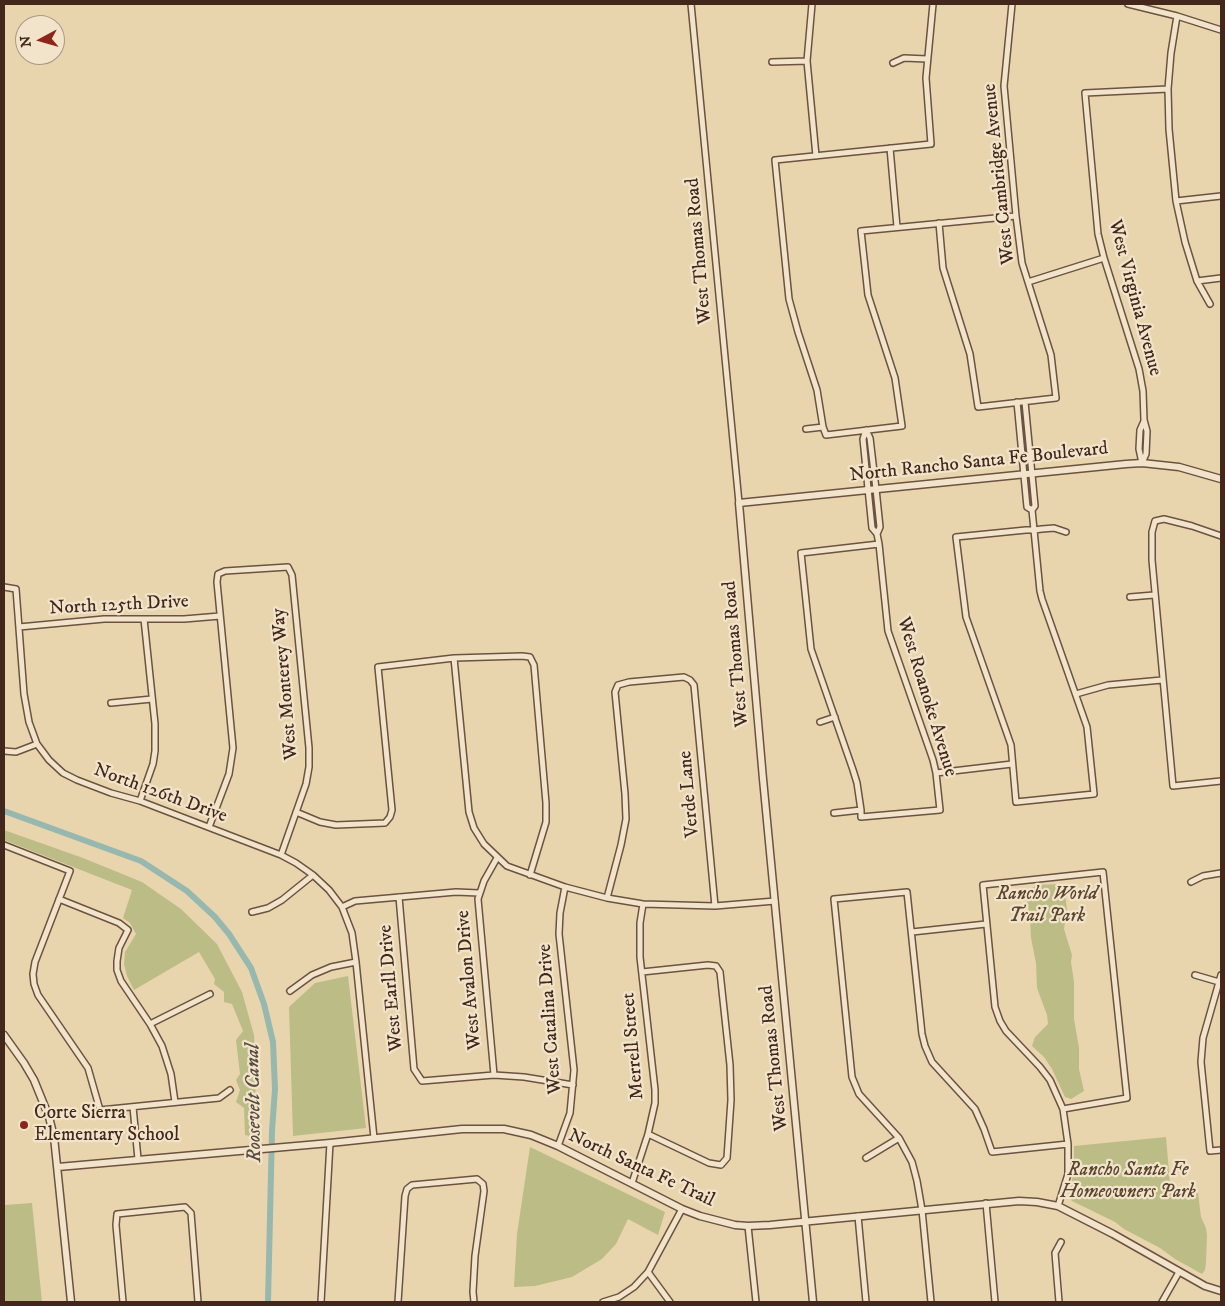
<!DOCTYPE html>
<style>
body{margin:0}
#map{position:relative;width:1225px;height:1306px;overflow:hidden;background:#e9d5ad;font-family:"IM FELL DW Pica",serif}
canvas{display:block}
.frame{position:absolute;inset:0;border:5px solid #43271c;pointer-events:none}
.north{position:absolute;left:15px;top:15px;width:50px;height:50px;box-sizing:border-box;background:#f1e4ca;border:1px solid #ab9884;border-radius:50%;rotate:264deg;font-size:14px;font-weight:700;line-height:20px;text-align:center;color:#43271c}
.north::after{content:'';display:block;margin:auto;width:18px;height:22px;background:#8f2418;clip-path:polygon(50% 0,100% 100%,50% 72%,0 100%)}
</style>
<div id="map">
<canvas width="1225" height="1306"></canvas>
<div class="frame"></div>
<div class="north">N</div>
</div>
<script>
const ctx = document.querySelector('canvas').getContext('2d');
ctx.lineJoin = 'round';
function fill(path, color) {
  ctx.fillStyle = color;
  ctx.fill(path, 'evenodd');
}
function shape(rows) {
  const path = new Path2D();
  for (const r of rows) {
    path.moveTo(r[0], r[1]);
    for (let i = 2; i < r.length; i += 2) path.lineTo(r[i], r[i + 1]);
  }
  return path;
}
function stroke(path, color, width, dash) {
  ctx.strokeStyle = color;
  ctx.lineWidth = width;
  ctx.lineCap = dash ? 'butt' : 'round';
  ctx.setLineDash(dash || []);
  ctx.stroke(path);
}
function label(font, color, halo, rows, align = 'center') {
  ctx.font = font + ' "IM FELL DW Pica",serif';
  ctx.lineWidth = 4.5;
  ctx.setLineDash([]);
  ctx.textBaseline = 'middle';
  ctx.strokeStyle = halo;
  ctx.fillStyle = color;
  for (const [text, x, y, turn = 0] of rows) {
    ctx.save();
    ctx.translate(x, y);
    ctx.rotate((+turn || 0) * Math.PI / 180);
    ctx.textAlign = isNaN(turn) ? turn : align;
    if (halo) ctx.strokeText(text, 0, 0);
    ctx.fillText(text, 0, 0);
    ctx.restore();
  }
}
fill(shape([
 [4,830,83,858,142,882,181,909,217,944,242,992,254,1035,256,1076,254,1137,245,1135,244,1108,236,1102,240,1090,236,1080,240,1074,236,1040,243,1031,232,1004,224,1002,224,992,214,984,215,979,199,952,134,990,127,976,124,964,125,952,136,934,130,923,123,918,132,890,4,840],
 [1062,884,1065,889,1065,895,1067,909,1064,929,1072,955,1071,962,1074,982,1074,1019,1079,1048,1079,1069,1084,1091,1071,1099,1065,1097,1052,1069,1044,1057,1032,1046,1035,1037,1048,1024,1047,1015,1037,988,1036,963,1031,938,1030,917,1026,894,1036,885],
 [348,976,366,1128,293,1136,289,1007,315,983],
 [1166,1137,1171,1195,1198,1193,1201,1217,1206,1228,1207,1235,1206,1263,1205,1270,1202,1274,1175,1259,1160,1248,1124,1229,1115,1222,1072,1201,1069,1197,1074,1170,1074,1146],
 [530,1147,665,1212,658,1235,628,1219,616,1244,602,1259,572,1277,535,1286,514,1287,517,1234],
 [32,1203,42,1302,4,1302,4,1205]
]), '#bcbc86');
stroke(shape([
 [4,811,141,861,187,891,215,917,229,934,251,968,264,1004,273,1042,275,1089,272,1131,268,1302]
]), '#97b8ae', 6);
const minor = shape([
 [691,4,739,503],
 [812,4,807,61,816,156],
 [1128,4,1177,16,1221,30],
 [1177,16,1171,53,1168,89,1169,129,1176,201,1185,242,1197,281,1210,304],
 [772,62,807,61],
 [893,63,904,58,927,59],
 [890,148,897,227],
 [1176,201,1221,196],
 [939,223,943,268,970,354,978,407,1056,398,1051,355,1022,263,1016,216,1004,86,1012,4],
 [1197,281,1221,278],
 [1028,282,1104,258],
 [1017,402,1027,507,1032,510],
 [1025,402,1035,506,1032,510],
 [823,427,817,390,798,332,789,299,775,160,931,144,926,78,933,4],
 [806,429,823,427,826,435,902,426,895,378,868,295,861,231,1016,216],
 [866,430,870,438,876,489,880,527,877,534],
 [1142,463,1146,454,1147,431,1144,420,1143,391,1139,369,1104,258,1098,234,1085,93,1168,89],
 [1142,463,1139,449,1140,430,1144,421],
 [1032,510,1034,530,1040,591,1042,599,1087,727,1094,794,1016,802,1011,745,966,617,956,537,1026,530,1034,530,1042,529,1054,528,1066,532],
 [1221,536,1192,526,1164,519,1155,521,1152,532,1152,560,1173,786,1221,781],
 [4,587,16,589,24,694,29,722,37,744,49,760,63,773,77,780,111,793,140,801,281,855,296,863,313,875,329,890,342,907,352,933,356,962,374,1138],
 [1130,597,1154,595],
 [19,627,104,619,184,619,220,616],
 [454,658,469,812,474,828,484,844,507,866,565,887,607,898,643,904,715,906,775,901],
 [1076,694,1108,685,1162,680],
 [111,703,152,699],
 [820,722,835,717],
 [4,751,16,752,37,744],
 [936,773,1012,764],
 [140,801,153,764,155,751,155,724,144,619],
 [861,810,857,783,853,770,811,649,801,553,879,544],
 [296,812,320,822,336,825,385,823,390,817,392,810,378,667,454,658,522,656,530,657,534,665,546,803,546,822,530,875],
 [834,813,861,810,861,817,940,810,936,773,933,760,888,631,879,544,877,534,872,528,863,439,866,430],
 [209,827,229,774,233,748,217,582,218,574,225,571,288,567,292,575,309,748,309,767,306,784,281,855],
 [4,845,70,871,35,962,33,974,34,984,38,995,88,1068,100,1110,219,1098,230,1090],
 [1191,882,1203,876,1221,873],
 [399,897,414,1069,422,1081,494,1075,524,1077,573,1085],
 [607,898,621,845,626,819,625,794,615,692,618,685,629,682,684,677,690,680,694,685,715,906],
 [59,899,119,923,128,930,119,948,117,961,117,970,121,981,150,1024,162,1046,171,1074,175,1102],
 [342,907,355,901,456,892,479,893],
 [252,912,268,908,282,900,313,875],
 [912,932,986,924],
 [642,972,708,965,716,966,720,972,730,1065,731,1100,727,1158,721,1165,709,1163,648,1134],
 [1195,975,1219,982],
 [1221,975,1203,1038,1201,1062,1210,1151,1221,1150],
 [290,991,312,975,331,967,356,962],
 [150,1024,210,994],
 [494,1075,478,899,484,881,497,858],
 [133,1107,138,1159],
 [558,1146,570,1113,574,1070,559,934,560,913,565,887],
 [866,1158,899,1138],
 [632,1183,648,1134,655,1103,655,1090,640,957,640,923,643,904],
 [986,1203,995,1302],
 [1058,1206,1068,1174,1068,1144,1063,1109,1050,1080,1040,1067,1006,1031,1000,1021,995,1007,983,885,1103,872,1127,1098,1063,1109],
 [858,1216,866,1302],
 [748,1226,756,1302],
 [648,1272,670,1302],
 [123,1302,116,1225,117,1214,185,1207,191,1213,198,1302],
 [321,1302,330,1143],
 [398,1302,405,1196,407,1189,412,1185,477,1179,483,1184,484,1191,475,1256,473,1292,474,1302],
 [603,1302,619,1297,634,1287,648,1272,682,1209],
 [931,1302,922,1210,917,1181,912,1162,899,1138,859,1094,852,1077,834,899,907,892,922,1034,925,1046,932,1062,975,1109,984,1129,992,1152,1068,1144],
 [1059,1302,1055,1253,1061,1242],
 [1162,1302,1179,1272]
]);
const tertiary = shape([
 [4,1035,24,1063,34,1080,49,1117,54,1137,71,1302],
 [58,1167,330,1143,462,1129,504,1129,531,1135,558,1146,682,1209,700,1216,735,1225,748,1226,770,1225,1019,1201,1037,1202,1058,1206,1113,1234,1205,1286,1221,1291],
 [813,1302,763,779,739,503,1126,464,1142,463,1179,467,1221,479]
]);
stroke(minor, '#6c5240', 8);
stroke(tertiary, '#6c5240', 9);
stroke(minor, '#f1e4ca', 5);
stroke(tertiary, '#f1e4ca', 6);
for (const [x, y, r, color] of [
 [24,1125,5,"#8f2418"]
]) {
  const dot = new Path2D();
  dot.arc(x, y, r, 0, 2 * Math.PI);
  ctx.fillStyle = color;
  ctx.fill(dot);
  stroke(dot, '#f1e4ca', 2);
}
label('19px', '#43271c', '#f1e4ca', [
 ["West Cambridge Avenue",1000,174,-96],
 ["West Thomas Road",700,251,-95],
 ["West Virginia Avenue",1134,298,75],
 ["North Rancho Santa Fe Boulevard",979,463,-6],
 ["North 125th Drive",119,606,-3],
 ["West Thomas Road",737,654,-95],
 ["West Monterey Way",286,684,-95],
 ["West Roanoke Avenue",926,697,73],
 ["North 126th Drive",160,794,20],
 ["Verde Lane",690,794,-95],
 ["West Avalon Drive",470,980,-95],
 ["West Earll Drive",392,988,-95],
 ["West Catalina Drive",551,1019,-94],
 ["Merrell Street",634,1046,-95],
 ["West Thomas Road",775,1058,-96],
 ["North Santa Fe Trail",641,1169,25]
]);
label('italic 19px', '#5b4531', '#f1e4ca', [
 ["Rancho World",1047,895],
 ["Trail Park",1047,917],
 ["Rancho Santa Fe",1128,1171],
 ["Homeowners Park",1128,1193]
]);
label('19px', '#43271c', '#f1e4ca', [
 ["Corte Sierra",34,1114],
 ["Elementary School",34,1136]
], 'left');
label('italic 20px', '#584b40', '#f1e4ca', [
 ["Roosevelt Canal",255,1103,-91]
]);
</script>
